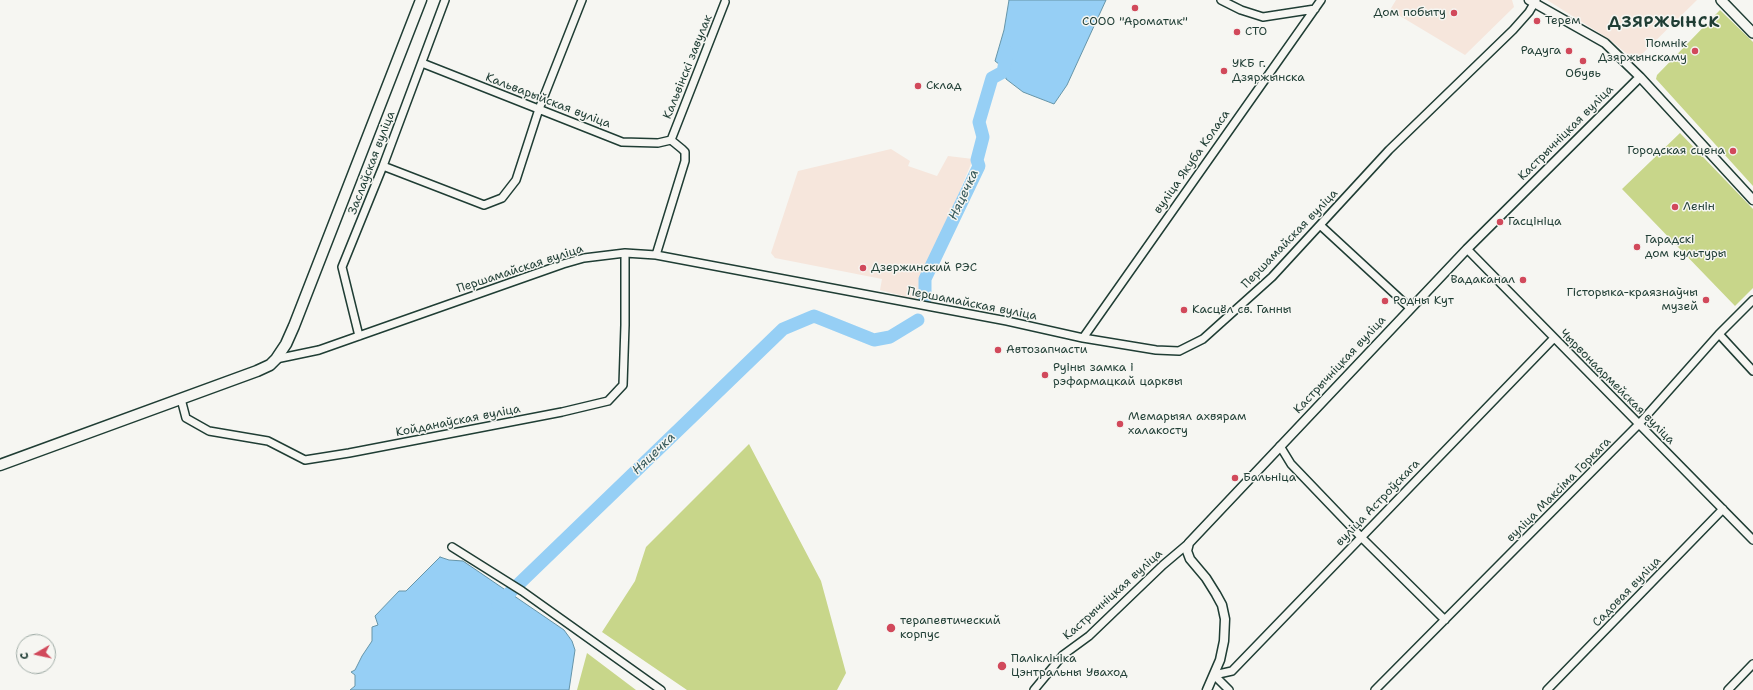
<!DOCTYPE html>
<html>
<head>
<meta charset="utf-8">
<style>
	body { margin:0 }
	#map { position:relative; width:1753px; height:690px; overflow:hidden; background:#f6f6f2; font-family:"Shantell Sans",sans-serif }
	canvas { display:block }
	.north { position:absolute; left:16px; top:634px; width:40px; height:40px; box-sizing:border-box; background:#f6f6f2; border:1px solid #a0aca6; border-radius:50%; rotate:261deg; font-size:11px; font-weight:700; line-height:16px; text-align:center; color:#1f3d34 }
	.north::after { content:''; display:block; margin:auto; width:14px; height:18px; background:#d1495b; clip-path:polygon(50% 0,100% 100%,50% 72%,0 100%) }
</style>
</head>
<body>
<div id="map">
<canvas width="1753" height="690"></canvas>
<div class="north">С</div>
</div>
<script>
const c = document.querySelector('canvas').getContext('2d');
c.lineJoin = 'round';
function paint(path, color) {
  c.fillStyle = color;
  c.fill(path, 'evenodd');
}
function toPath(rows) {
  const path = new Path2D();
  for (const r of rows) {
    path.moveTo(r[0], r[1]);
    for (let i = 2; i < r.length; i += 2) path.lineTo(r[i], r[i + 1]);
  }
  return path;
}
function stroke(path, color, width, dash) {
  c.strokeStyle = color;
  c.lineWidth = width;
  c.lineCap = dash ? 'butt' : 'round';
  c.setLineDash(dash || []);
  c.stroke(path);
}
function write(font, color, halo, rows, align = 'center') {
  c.font = font + ' "Shantell Sans",sans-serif';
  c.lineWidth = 3;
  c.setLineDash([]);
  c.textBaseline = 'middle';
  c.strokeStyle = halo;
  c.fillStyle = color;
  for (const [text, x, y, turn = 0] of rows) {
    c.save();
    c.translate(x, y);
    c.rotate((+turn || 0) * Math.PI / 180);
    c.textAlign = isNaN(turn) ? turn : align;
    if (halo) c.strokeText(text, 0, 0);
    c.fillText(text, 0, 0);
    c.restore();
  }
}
const built = toPath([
	[1396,0,1512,0,1514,7,1465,55,1390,10],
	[1547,0,1697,0,1638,58,1633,59,1609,39],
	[891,149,910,161,908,166,937,176,948,156,973,159,915,299,880,290,882,279,775,258,771,253,798,171]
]);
const green = toPath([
	[1720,10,1753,42,1753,186,1656,79,1657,75],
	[1680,133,1753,209,1753,288,1735,306,1622,189],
	[749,444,821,581,846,673,837,690,687,690,602,632,635,581,646,547],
	[587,653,636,690,577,690]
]);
const water = toPath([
	[1009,0,1106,0,1067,85,1054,104,1023,92,1006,79,1004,68,995,61,1004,30,1009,0],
	[440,557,449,560,463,561,564,630,572,641,575,650,569,690,350,690,355,686,355,675,351,672,355,670,362,656,372,641,372,627,378,625,375,616,399,591,406,591,440,557]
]);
const river = toPath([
	[925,299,925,279,979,166,977,160,983,137,979,122,992,78,1003,72,1007,52],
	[498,604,783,329,814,316,874,340,890,337,918,320]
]);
const minor = toPath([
	[1221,0,1241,10,1263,17,1315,9],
	[422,63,622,142,658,143,671,140],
	[671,140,725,2],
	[383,166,484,205,502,198,516,180,539,109,582,0],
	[1320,225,1410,308],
	[1467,249,1753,540],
	[656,255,685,161,685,152,682,149,671,140],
	[1719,334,1753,371],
	[359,336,342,267,383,166,445,0],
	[1083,338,1321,0],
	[276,359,319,350,563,264,584,258,625,253,656,255,1007,321,1083,338,1156,350,1179,351,1203,339,1272,277,1389,150,1513,30,1529,12,1536,0],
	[181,399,186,418,209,431,268,441,305,460,349,453,562,412,608,401,623,385,625,325,625,253],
	[1280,446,1291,464,1361,537,1445,620],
	[452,547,522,591,661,690],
	[1214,675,1232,671,1554,338],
	[1214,675,1229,690],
	[1034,690,1063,655,1089,636,1163,565,1189,543],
	[1375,690,1639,424,1719,334,1753,300],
	[1547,690,1723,509],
	[1728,690,1753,664]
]);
const tertiary = toPath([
	[1529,0,1605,43,1640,77,1753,200],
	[1207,690,1220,660,1224,641,1225,619,1222,605,1216,594,1206,578,1190,559,1187,551,1189,543,1467,249,1640,77]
]);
const secondary = toPath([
	[1721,0,1753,33]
]);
const primary = toPath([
	[0,465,257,371,270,365,276,359,286,344,294,326,421,0]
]);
const markers = [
	[1135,8,4,"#d1495b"],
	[1454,13,4,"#d1495b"],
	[1537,21,4,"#d1495b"],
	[1237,32,4,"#d1495b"],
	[1569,51,4,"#d1495b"],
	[1695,51,4,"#d1495b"],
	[1583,61,4,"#d1495b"],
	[1224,71,4,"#d1495b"],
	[918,86,4,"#d1495b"],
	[1733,151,4,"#d1495b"],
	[1675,207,4,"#d1495b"],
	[1500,222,4,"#d1495b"],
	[1637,247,4,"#d1495b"],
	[863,268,4,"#d1495b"],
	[1523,280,4,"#d1495b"],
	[1706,300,4,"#d1495b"],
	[1385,301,4,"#d1495b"],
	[1184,310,4,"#d1495b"],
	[998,350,4,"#d1495b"],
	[1045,375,4,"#d1495b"],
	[1120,424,4,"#d1495b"],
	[1235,478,4,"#d1495b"],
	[891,628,5,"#d1495b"],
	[1002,666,5,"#d1495b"]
];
const poiNames = [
	["Дом побыту",1446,13,"right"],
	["Терем",1545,21],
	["СООО \"Ароматик\"",1135,22,"center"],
	["СТО",1245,32],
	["Помнік",1687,44,"right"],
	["Дзяржынскаму",1687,58,"right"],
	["Радуга",1561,51,"right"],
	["УКБ г.",1232,64],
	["Дзяржынска",1232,78],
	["Обувь",1583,74,"center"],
	["Склад",926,86],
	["Городская сцена",1725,151,"right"],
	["Ленін",1683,207],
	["Гасцініца",1508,222],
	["Гарадскі",1645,240],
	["дом культуры",1645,254],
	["Дзержинский РЭС",871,268],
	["Вадаканал",1515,280,"right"],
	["Гісторыка-краязнаўчы",1698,293,"right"],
	["музей",1698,307,"right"],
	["Родны Кут",1393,301],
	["Касцёл св. Ганны",1192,310],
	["Автозапчасти",1006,350],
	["Руіны замка і",1053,368],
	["рэфармацкай царквы",1053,382],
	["Мемарыял ахвярам",1128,417],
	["халакосту",1128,431],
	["Бальніца",1243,478],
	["терапевтический",900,621],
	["корпус",900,635],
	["Паліклініка",1011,659],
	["Цэнтральны Уваход",1011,673]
];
const streetNames = [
	["Кальвінскі завулак",688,67,-68],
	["Кальварыйская вуліца",548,101,21],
	["Кастрычніцкая вуліца",1566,133,-45],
	["вуліца Якуба Коласа",1192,162,-55],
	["Заслаўская вуліца",372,163,-69],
	["Першамайская вуліца",1290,239,-46],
	["Першамайская вуліца",520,269,-18],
	["Першамайская вуліца",972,304,11],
	["Кастрычніцкая вуліца",1340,365,-47],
	["Чырвонаармейская вуліца",1617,387,45],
	["Койданаўская вуліца",458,421,-11],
	["вуліца Максіма Горкага",1559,490,-45],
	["вуліца Астроўскага",1378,503,-46],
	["Садовая вуліца",1627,592,-46],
	["Кастрычніцкая вуліца",1113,595,-42]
];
const waterNames = [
	["Няцечка",964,195,-65],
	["Няцечка",654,454,-44]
];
const districtNames = [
	["ДЗЯРЖЫНСК",1664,23]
];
paint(built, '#f6e6dc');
paint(green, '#c8d68a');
paint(water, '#96cff5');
stroke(water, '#6695a8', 1);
stroke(river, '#96cff5', 13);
stroke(minor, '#1f3d34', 10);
stroke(tertiary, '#1f3d34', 11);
stroke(secondary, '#1f3d34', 12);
stroke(primary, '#1f3d34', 13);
stroke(minor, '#f6f6f2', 7);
stroke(tertiary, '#f6f6f2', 8);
stroke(secondary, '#f6f6f2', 9);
stroke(primary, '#f6f6f2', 10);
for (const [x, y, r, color] of markers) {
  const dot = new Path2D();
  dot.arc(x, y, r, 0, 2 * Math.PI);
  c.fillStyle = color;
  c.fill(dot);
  stroke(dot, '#f6f6f2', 1.5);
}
write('12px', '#1f3d34', '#f6f6f2', poiNames, 'left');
write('12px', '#1f3d34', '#f6f6f2', streetNames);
write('italic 13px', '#375a5b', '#f6f6f2', waterNames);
c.letterSpacing = '1px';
write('bold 16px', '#1f3d34', '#f6f6f2', districtNames);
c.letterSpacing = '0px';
</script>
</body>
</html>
